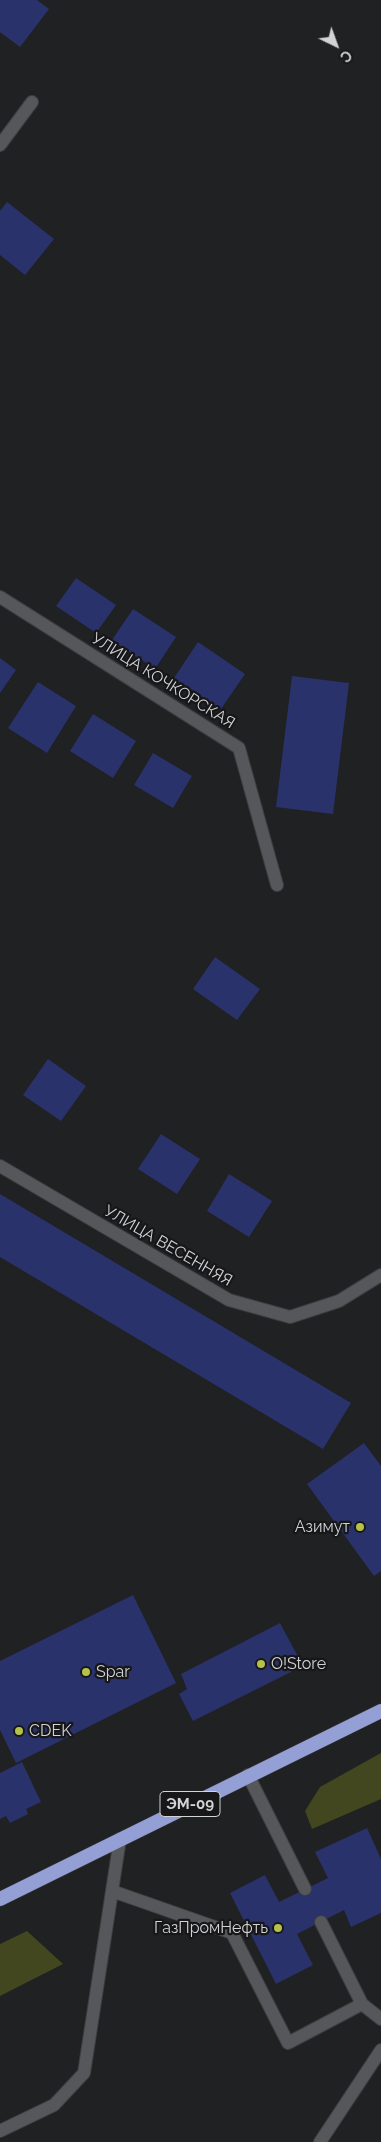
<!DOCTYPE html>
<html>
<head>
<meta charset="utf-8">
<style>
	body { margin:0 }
	#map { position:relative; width:381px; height:2142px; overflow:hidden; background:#202123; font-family:Raleway,sans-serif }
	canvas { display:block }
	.north { position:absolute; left:311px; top:20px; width:50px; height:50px; -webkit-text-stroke:4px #17171a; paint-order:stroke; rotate:138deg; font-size:14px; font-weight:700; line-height:20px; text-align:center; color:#d2d3d4 }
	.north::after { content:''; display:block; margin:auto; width:18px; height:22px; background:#d2d3d4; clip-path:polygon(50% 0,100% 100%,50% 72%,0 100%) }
</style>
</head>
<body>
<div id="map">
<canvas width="381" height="2142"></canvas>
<div class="north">С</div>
</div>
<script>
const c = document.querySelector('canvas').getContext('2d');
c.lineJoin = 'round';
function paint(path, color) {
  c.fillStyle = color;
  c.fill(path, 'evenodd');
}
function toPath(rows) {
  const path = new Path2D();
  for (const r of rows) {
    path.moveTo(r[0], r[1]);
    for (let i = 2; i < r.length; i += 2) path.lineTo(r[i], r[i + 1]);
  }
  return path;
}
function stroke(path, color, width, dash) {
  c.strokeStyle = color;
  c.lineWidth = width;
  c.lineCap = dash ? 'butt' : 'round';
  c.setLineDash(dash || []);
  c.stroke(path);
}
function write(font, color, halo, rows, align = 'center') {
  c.font = font + ' Raleway,sans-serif';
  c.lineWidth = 4.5;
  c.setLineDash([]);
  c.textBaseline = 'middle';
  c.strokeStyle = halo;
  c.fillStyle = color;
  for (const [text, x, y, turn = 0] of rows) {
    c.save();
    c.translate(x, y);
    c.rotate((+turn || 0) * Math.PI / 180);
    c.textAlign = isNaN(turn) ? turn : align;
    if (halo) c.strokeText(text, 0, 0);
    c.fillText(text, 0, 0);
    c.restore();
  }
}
const green = toPath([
	[381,1753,381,1799,312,1829,305,1811,320,1787],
	[27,1931,63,1964,0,1996,0,1944]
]);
const building = toPath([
	[0,0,37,0,49,9,20,47,0,32],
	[7,202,54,239,25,275,0,255,0,211],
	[76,578,116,605,96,633,56,606],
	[133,609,176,637,155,669,112,640],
	[198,642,245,674,221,709,174,678],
	[0,658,16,670,0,693],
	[292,676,349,683,333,814,276,807],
	[38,682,76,706,47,753,8,728],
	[93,714,136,741,113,778,70,751],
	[153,753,192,776,173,808,134,785],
	[215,957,260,989,237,1020,193,989],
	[48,1059,86,1086,61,1121,23,1095],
	[161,1134,200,1159,177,1194,138,1169],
	[229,1174,272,1201,249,1237,207,1211],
	[0,1194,351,1403,323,1449,0,1257],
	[364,1443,381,1466,381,1571,374,1576,307,1484],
	[133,1595,176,1683,16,1763,0,1730,0,1661],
	[280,1623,303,1666,193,1721,179,1694,187,1689,181,1674],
	[22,1762,41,1802,26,1809,28,1814,10,1823,6,1816,0,1819,0,1773],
	[367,1828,381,1859,381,1913,351,1927,344,1910,297,1934,313,1965,276,1984,230,1893,265,1875,279,1902,328,1878,315,1852]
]);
const service = toPath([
	[248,1775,305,1889],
	[112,1891,232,1933,288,2043,362,2004],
	[321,1922,362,2004,381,2019],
	[0,2131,54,2105,84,2073,120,1839]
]);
const minor = toPath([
	[0,145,32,102],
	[0,597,239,748,277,885],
	[0,1166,229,1300,290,1317,339,1301,381,1275],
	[320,2142,381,2050]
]);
const trunk = toPath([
	[0,1899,381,1711]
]);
const markers = [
	[360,1527,5,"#b4c24a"],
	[261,1664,5,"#b4c24a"],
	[86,1672,5,"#b4c24a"],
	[19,1731,5,"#b4c24a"],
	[278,1928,5,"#b4c24a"]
];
const shields = [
	[190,1804,60]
];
const shieldNames = [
	["ЭМ-09",190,1804]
];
const streetNames = [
	["УЛИЦА КОЧКОРСКАЯ",163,681,32],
	["УЛИЦА ВЕСЕННЯЯ",168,1246,30]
];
const poiNames = [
	["Азимут",350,1527,"right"],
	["O!Store",271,1664],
	["Spar",96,1672],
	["CDEK",29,1731],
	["ГазПромНефть",268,1928,"right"]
];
paint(green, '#42471f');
paint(building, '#2a326b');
stroke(service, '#3e3e40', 14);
stroke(minor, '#3e3e40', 14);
stroke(trunk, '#3e3e40', 15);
stroke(service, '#56575a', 12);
stroke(minor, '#56575a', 12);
stroke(trunk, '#94a0d5', 14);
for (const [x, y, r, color] of markers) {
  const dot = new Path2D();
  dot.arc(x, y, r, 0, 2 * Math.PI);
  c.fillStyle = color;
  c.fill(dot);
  stroke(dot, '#17171a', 2);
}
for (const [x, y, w] of shields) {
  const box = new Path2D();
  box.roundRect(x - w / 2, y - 12.5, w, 25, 4);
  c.fillStyle = '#17171a';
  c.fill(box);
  stroke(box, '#d2d3d4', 1);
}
write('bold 15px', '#d2d3d4', null, shieldNames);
write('16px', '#d2d3d4', '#17171a', streetNames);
write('16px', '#d2d3d4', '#17171a', poiNames, 'left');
</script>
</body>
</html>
